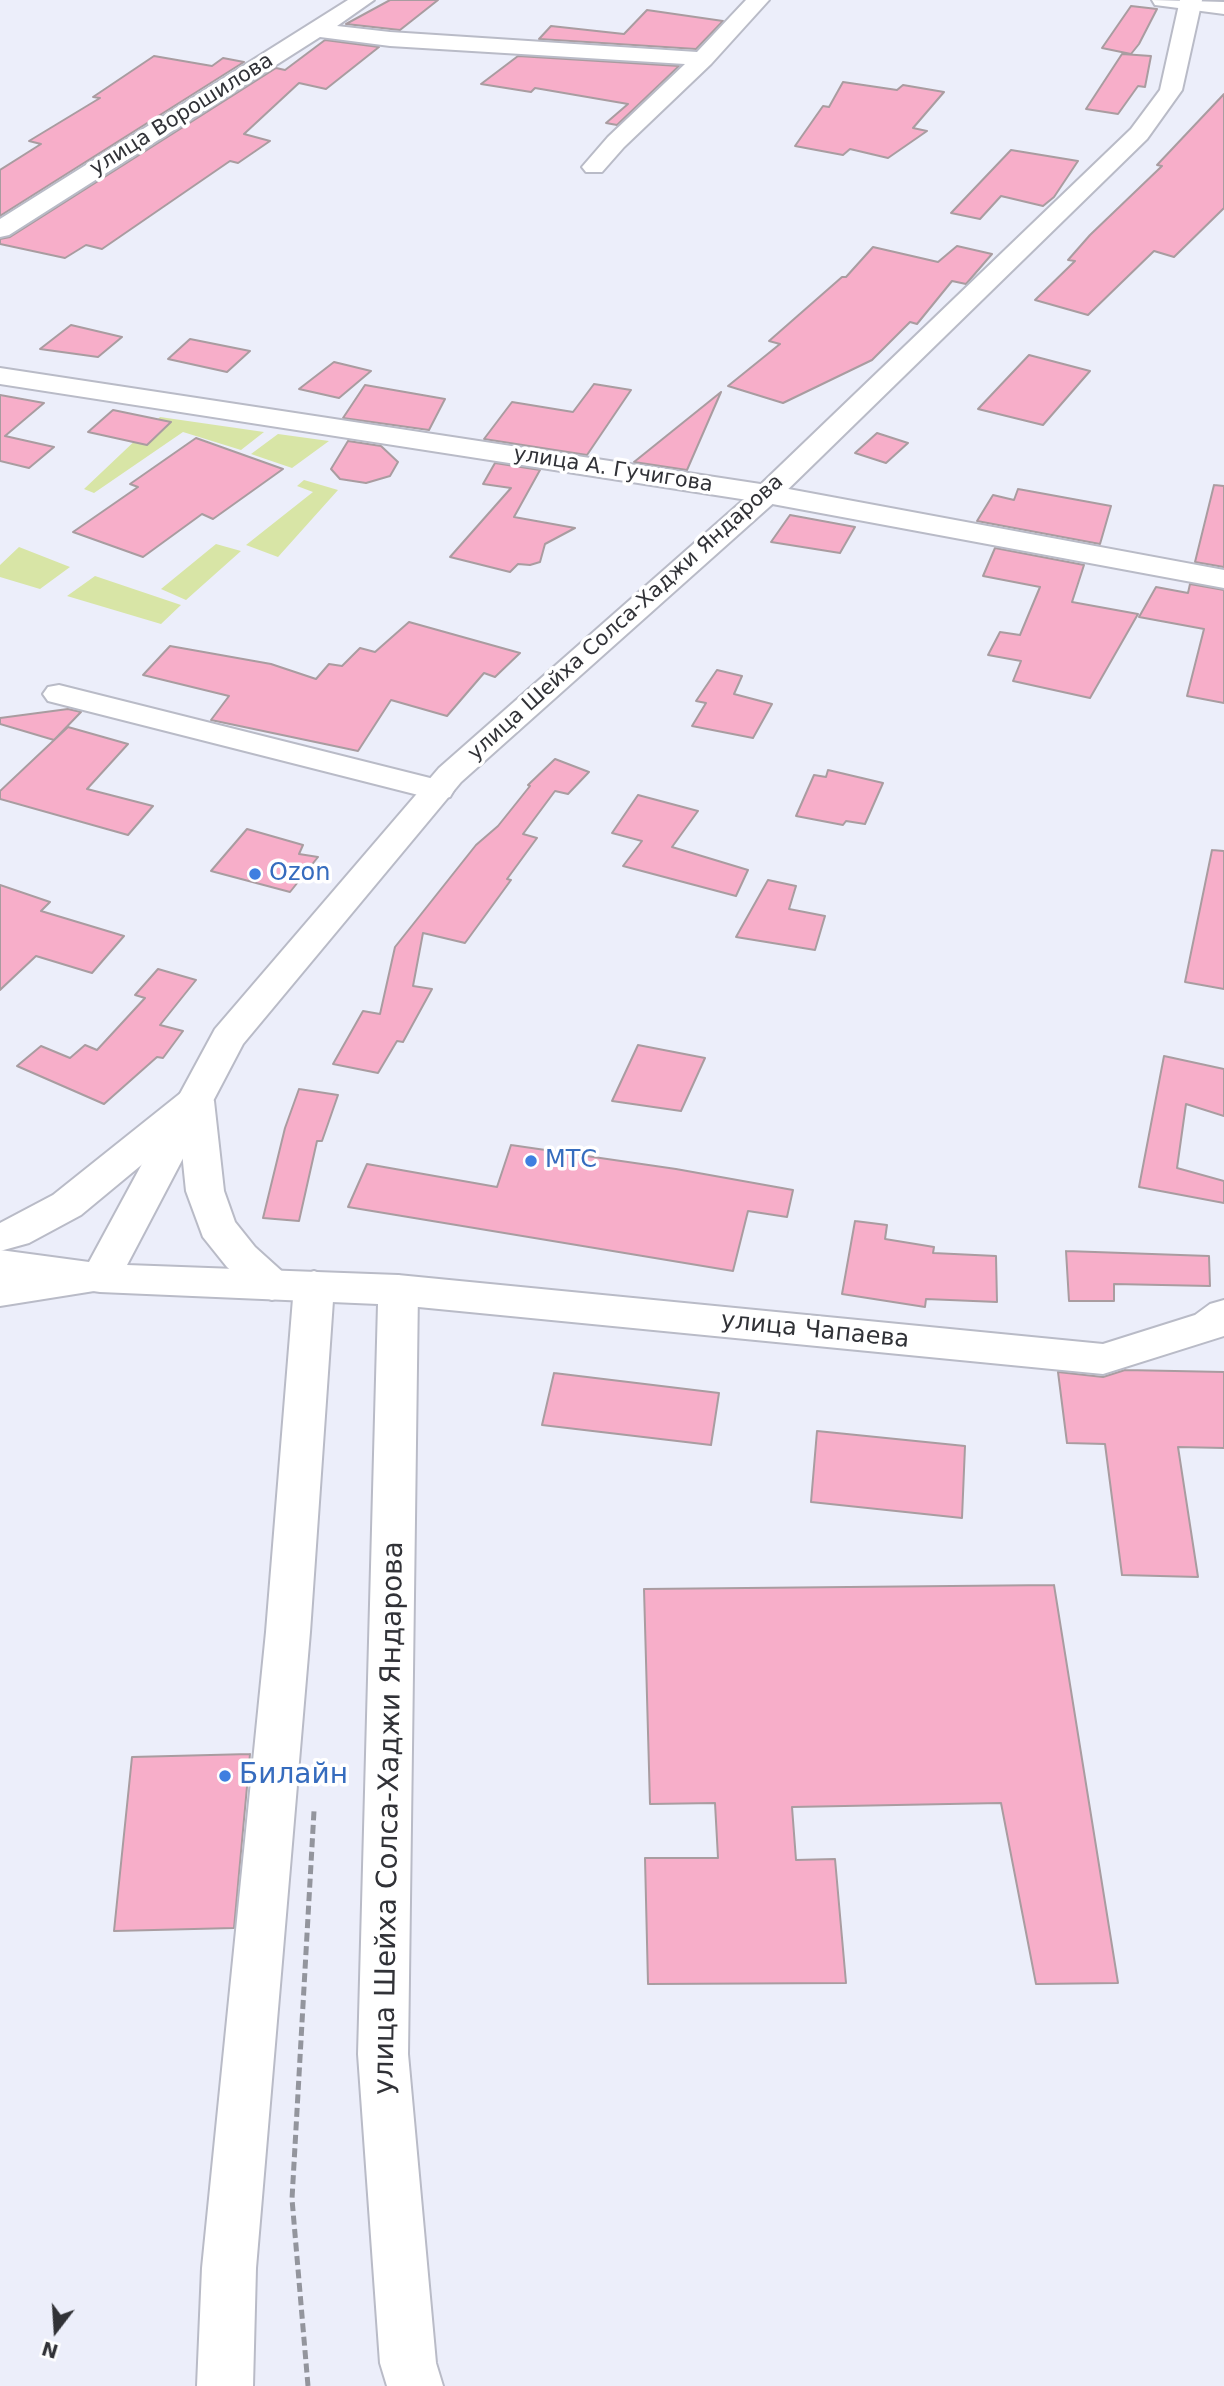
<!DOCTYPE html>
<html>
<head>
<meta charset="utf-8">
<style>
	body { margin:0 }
	#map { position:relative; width:1224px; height:2386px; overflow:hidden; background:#eceefa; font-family:"DejaVu Sans",sans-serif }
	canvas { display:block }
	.north { position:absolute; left:21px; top:2295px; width:70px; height:70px; -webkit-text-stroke:5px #fff; paint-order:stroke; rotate:197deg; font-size:19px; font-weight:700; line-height:28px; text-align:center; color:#313237 }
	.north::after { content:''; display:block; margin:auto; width:24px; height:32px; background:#313237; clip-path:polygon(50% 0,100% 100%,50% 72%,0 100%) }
</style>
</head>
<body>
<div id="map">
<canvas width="1224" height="2386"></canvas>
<div class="north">N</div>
</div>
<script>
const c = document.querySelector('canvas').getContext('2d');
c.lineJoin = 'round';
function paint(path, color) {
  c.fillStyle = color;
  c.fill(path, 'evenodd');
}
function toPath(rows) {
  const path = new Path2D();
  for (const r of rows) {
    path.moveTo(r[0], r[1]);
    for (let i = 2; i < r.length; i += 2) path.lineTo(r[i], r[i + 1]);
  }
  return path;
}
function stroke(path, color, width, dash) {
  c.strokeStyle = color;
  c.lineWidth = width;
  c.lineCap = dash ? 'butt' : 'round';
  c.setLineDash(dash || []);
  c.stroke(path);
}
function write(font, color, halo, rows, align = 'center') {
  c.font = font + ' "DejaVu Sans",sans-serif';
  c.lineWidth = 7;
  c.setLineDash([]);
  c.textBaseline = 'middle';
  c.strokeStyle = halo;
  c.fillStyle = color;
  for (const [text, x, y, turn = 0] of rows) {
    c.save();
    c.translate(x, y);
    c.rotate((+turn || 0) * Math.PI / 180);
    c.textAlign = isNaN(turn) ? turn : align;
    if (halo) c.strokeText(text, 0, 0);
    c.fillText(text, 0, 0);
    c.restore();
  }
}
const green = toPath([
	[160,417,264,432,241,450,183,432,94,493,84,489],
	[278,434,329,441,292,468,251,454],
	[304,480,338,490,278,557,246,545,313,492,297,486],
	[216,544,241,551,186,600,161,589],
	[19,547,70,567,40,589,0,577,0,565],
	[95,576,181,605,161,624,67,596]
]);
const building = toPath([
	[390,0,438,0,400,30,346,24,390,0],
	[1131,6,1157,9,1139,44,1131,54,1102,48,1131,6],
	[647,10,723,21,696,49,539,39,551,26,624,34,647,10],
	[325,40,379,47,326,89,299,83,244,134,270,141,238,163,230,161,102,249,86,245,65,258,0,244,0,239,10,237,276,68,285,70,325,40],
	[1122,54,1151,56,1145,87,1138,86,1118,114,1086,109,1122,54],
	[154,56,212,66,223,58,244,62,0,216,0,170,41,144,29,141,100,98,93,97,154,56],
	[518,56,679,66,617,125,606,123,628,104,535,88,531,92,481,84,518,56],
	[843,82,897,90,903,85,944,92,913,128,927,131,888,158,850,149,843,155,795,146,823,106,829,107,843,82],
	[1224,94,1224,208,1174,257,1154,251,1088,315,1035,300,1075,261,1068,260,1090,235,1162,166,1157,165,1224,94],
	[1011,150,1078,161,1054,197,1043,206,1001,196,980,219,951,213,1011,150],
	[957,246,992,254,966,284,952,281,917,324,910,322,872,360,783,403,728,386,780,344,769,341,842,277,846,277,873,247,938,262,957,246],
	[71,325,122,337,98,357,40,349,71,325],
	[190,339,250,351,227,372,168,359,190,339],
	[1029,355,1090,371,1043,425,978,409,1029,355],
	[334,362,371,371,339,398,299,389,334,362],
	[594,384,631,390,587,455,484,439,512,402,573,412,594,384],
	[365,385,445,399,429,430,343,418,365,385],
	[721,392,687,470,634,462,721,392],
	[0,395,44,403,5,436,54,447,29,468,0,461,0,395],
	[113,410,171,422,147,445,88,432,113,410],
	[877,433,908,443,886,463,855,453,877,433],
	[196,438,283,469,213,519,202,514,143,557,73,532,138,487,130,484,196,438],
	[348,441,381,446,398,462,390,476,366,483,340,479,331,469,348,441],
	[495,463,540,470,514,517,575,528,545,544,540,562,530,565,518,564,510,572,450,557,511,488,483,484,495,463],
	[1214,485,1224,486,1224,567,1195,562,1214,485],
	[1018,489,1111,506,1100,544,977,521,993,495,1014,500,1018,489],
	[790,515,855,527,840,553,771,542,790,515],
	[995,548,1084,565,1072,602,1138,614,1090,698,1013,681,1021,661,988,655,1000,632,1020,635,1040,587,983,576,995,548],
	[1190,584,1224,590,1224,703,1187,696,1204,629,1139,617,1156,587,1188,593,1190,584],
	[409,622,520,653,495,677,484,673,447,716,391,700,358,751,211,720,229,696,143,675,170,646,271,664,316,679,329,664,342,666,360,648,375,652,409,622],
	[717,670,742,676,734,694,772,704,753,738,692,726,706,703,696,701,717,670],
	[68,709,81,712,54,740,0,724,0,718,68,709],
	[68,727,128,744,87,789,153,806,128,835,0,799,0,791,68,727],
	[555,759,589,772,568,794,555,791,523,834,537,838,507,879,511,880,465,943,423,933,413,986,432,989,403,1042,397,1041,378,1073,333,1064,363,1011,380,1014,395,947,476,845,498,826,530,786,528,785,555,759],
	[828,770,883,783,865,824,846,821,843,825,796,816,814,775,826,777,828,770],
	[638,795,698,811,672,847,748,870,736,896,623,866,642,841,612,833,638,795],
	[247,829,303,845,299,854,318,857,290,892,211,871,247,829],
	[1212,850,1224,851,1224,989,1185,982,1212,850],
	[768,880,796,886,789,909,825,916,815,950,736,937,768,880],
	[0,885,50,902,41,911,124,936,92,973,36,956,0,990,0,885],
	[158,969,196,980,160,1025,183,1031,163,1058,157,1057,104,1104,17,1066,41,1046,70,1058,85,1045,97,1050,145,998,135,995,158,969],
	[638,1045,705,1058,681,1111,612,1101,638,1045],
	[1164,1056,1224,1069,1224,1116,1186,1104,1177,1168,1224,1181,1224,1203,1139,1187,1164,1056],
	[299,1089,338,1095,322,1141,317,1141,299,1221,263,1218,285,1128,299,1089],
	[511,1145,676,1169,793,1190,787,1217,748,1211,733,1271,348,1207,367,1164,497,1187,511,1145],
	[855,1221,887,1225,885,1239,934,1247,933,1253,996,1256,997,1302,926,1299,925,1307,842,1294,855,1221],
	[1066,1251,1209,1256,1210,1286,1114,1284,1114,1301,1069,1301,1066,1251],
	[1125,1370,1224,1372,1224,1448,1178,1447,1198,1577,1122,1575,1105,1444,1067,1443,1058,1372,1103,1377,1125,1370],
	[554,1373,719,1393,711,1445,542,1425,554,1373],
	[817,1431,965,1446,962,1518,811,1502,817,1431],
	[1054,1585,1118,1983,1036,1984,1001,1803,792,1807,796,1860,835,1859,846,1983,648,1984,645,1858,718,1858,715,1803,650,1804,644,1589,1054,1585],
	[250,1754,234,1928,114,1931,132,1757,250,1754]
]);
const path = toPath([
	[308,2386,292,2199,314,1811]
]);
const minor = toPath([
	[348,0,374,0,337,26,390,32,697,52,746,0,769,0,711,64,624,147,602,172,586,172,582,167,608,137,685,64,390,46,320,37,9,235,0,237,0,219,348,0],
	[1152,0,1224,2,1224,14,1163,6,1155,5,1152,0],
	[0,368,767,485,1224,570,1224,588,767,503,0,384,0,368],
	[59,685,450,783,454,790,450,797,438,800,48,701,43,694,48,687,59,685],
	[195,1088,208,1092,214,1101,224,1191,235,1222,255,1247,286,1275,292,1285,286,1295,272,1300,258,1295,227,1267,203,1237,186,1191,180,1133,81,1215,29,1243,0,1251,0,1223,53,1195,182,1092,195,1088],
	[99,1264,113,1268,119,1278,113,1288,0,1306,0,1276,99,1264],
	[314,1271,328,1276,334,1286,310,1632,256,2268,253,2386,197,2386,202,2268,266,1632,294,1286,300,1276,314,1271],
	[398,1275,1103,1344,1195,1315,1210,1304,1224,1300,1224,1336,1103,1374,398,1305,384,1300,378,1290,384,1280,398,1275]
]);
const major = toPath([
	[1180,0,1202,0,1182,90,1147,139,777,500,461,782,243,1044,127,1265,398,1275,412,1280,418,1290,408,2054,436,2363,443,2386,387,2386,380,2363,358,2054,378,1304,100,1292,0,1278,0,1250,89,1262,215,1029,439,768,757,488,1131,129,1160,90,1180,0]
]);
const markers = [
	[255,874,7,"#3f7fe0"],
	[531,1161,7,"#3f7fe0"],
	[225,1776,7,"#3f7fe0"]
];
const farStreetnames = [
	["улица Ворошилова",182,115,-32],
	["улица А. Гучигова",613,470,9],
	["улица Шейха Солса-Хаджи Яндарова",626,618,-42]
];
const shopNames = [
	["Ozon",269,874],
	["МТС",545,1161]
];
const streetNames = [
	["улица Чапаева",815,1331,6]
];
const nearShopnames = [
	["Билайн",239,1776]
];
const nearStreetnames = [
	["улица Шейха Солса-Хаджи Яндарова",390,1818,-89]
];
paint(green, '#d8e5a6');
paint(building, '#f7aec9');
stroke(building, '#a99ca0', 2);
stroke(minor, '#b9bbc7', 4);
stroke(major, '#b9bbc7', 4);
stroke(path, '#93959d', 5, [9, 4.5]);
paint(minor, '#fff');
paint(major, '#fff');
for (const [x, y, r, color] of markers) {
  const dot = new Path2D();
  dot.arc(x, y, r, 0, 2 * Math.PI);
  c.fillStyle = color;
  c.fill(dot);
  stroke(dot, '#fff', 2.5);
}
write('21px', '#313237', '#fff', farStreetnames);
write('24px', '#366cbe', '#fff', shopNames, 'left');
write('24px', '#313237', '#fff', streetNames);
write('28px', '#366cbe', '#fff', nearShopnames, 'left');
write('28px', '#313237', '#fff', nearStreetnames);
</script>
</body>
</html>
